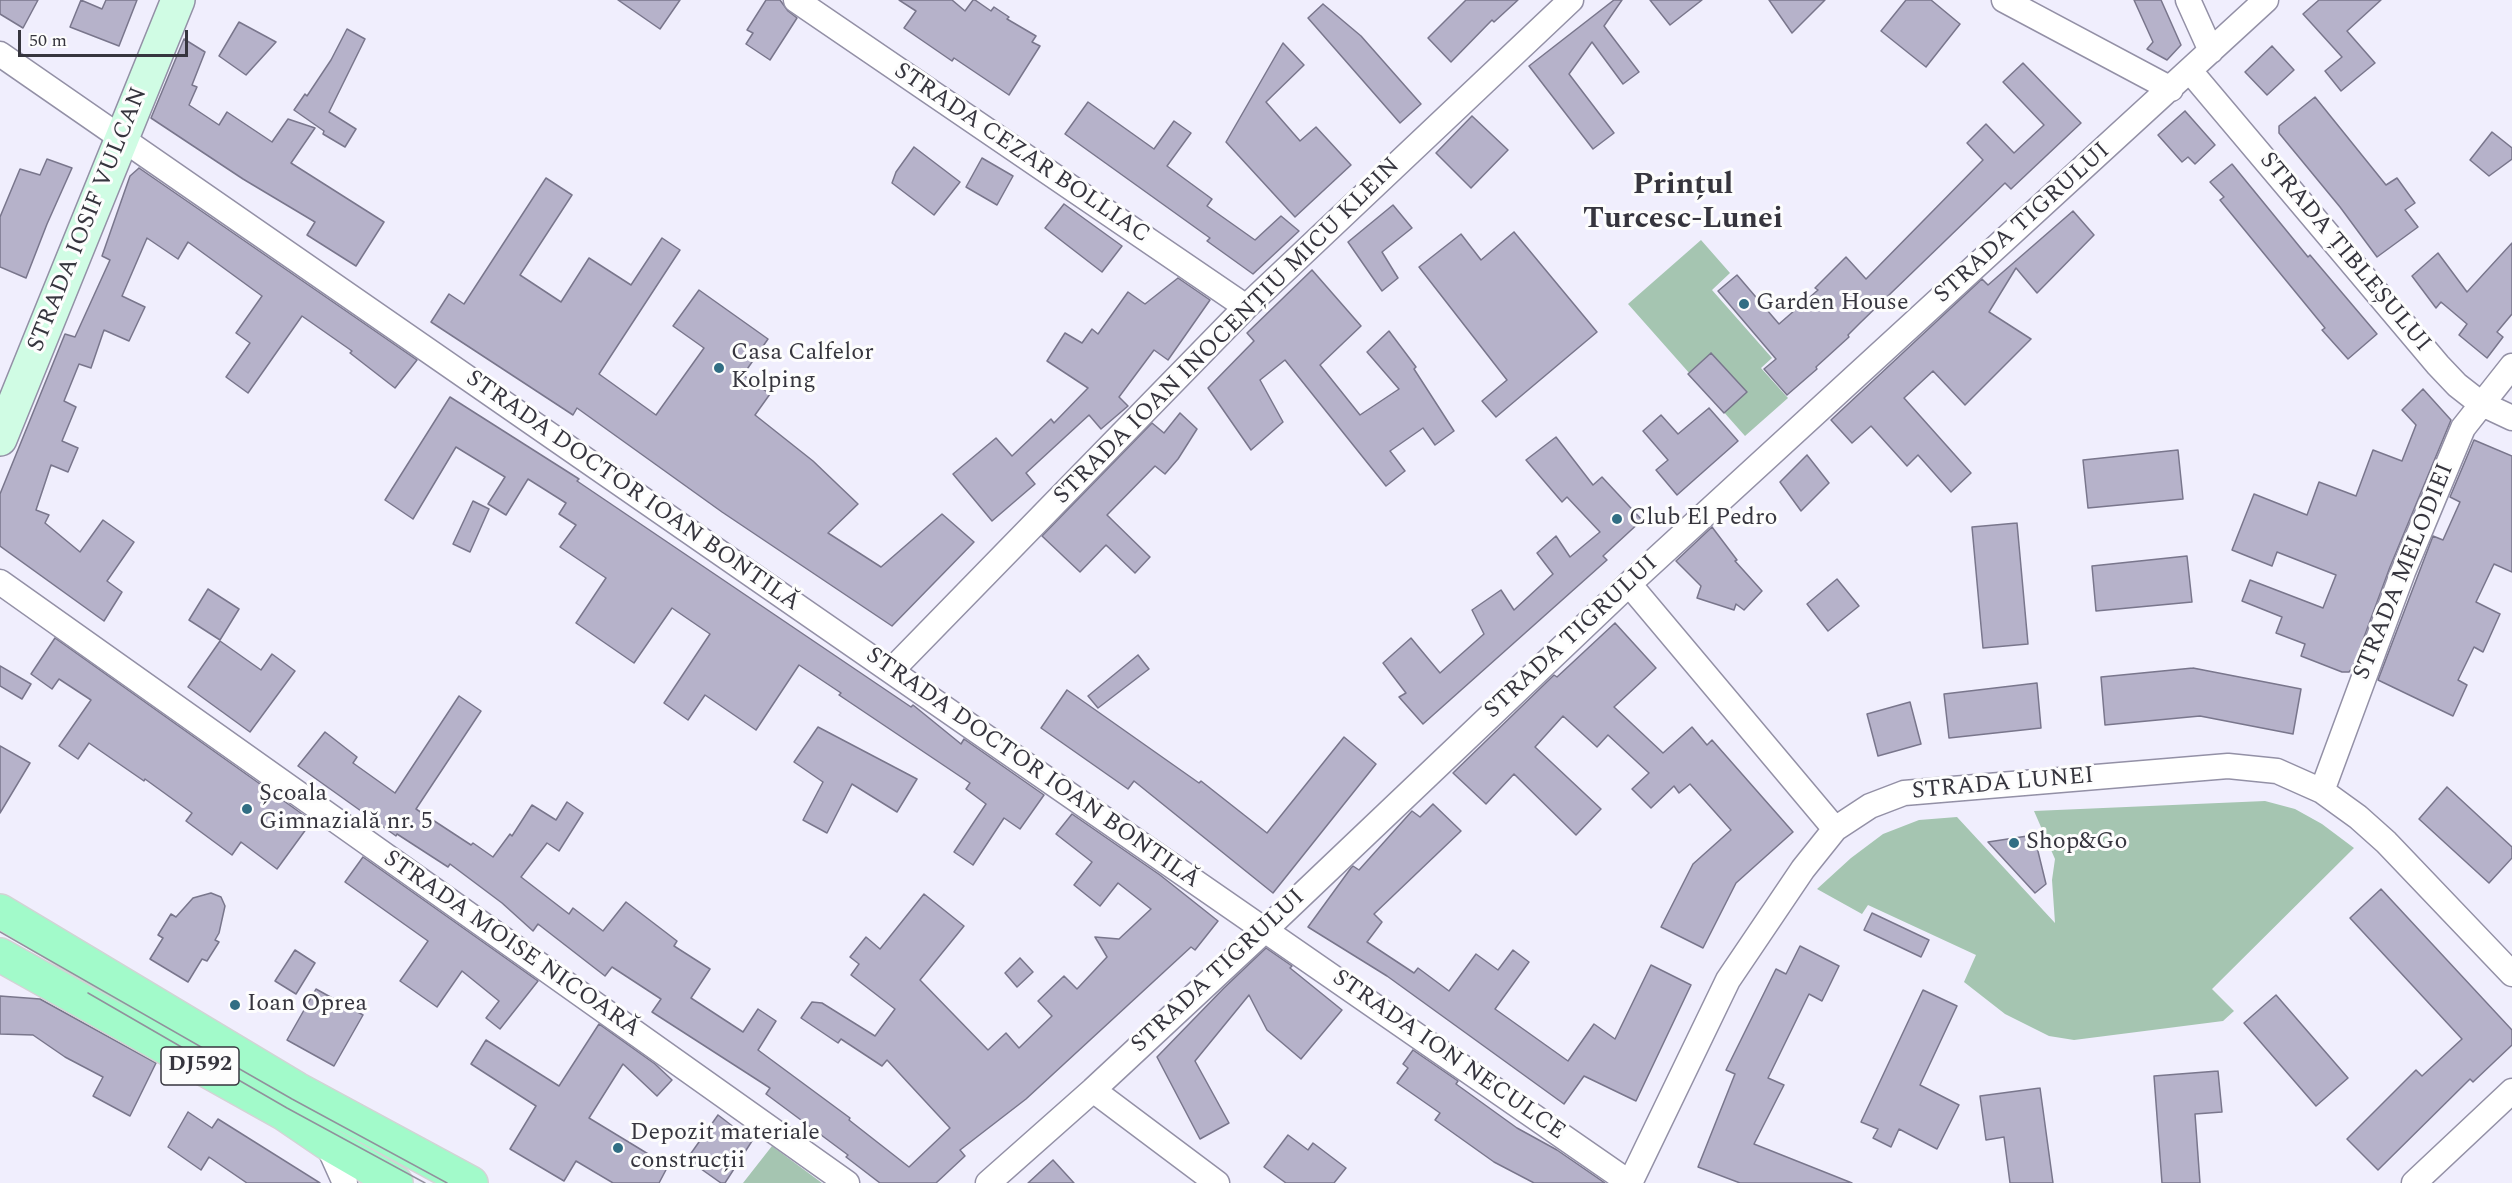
<!DOCTYPE html>
<html>
<head>
<meta charset="utf-8">
<style>
	body { margin:0 }
	#map { position:relative; width:2512px; height:1183px; overflow:hidden; background:#f0eefd; font-family:Spectral,serif }
	canvas { display:block }
	.scale { position:absolute; left:18px; top:30px; width:170px; height:27px; box-sizing:border-box; border:3px solid #36353e; border-top:0; padding-left:8px; font-size:18px; line-height:21px; white-space:nowrap; color:#36353e; -webkit-text-stroke:4px #fdfdfd; paint-order:stroke }
</style>
</head>
<body>
<div id="map">
<canvas width="2512" height="1183"></canvas>
<div class="scale">50 m</div>
</div>
<script>
const c = document.querySelector('canvas').getContext('2d');
c.lineJoin = 'round';
function paint(path, color) {
  c.fillStyle = color;
  c.fill(path, 'evenodd');
}
function toPath(rows) {
  const path = new Path2D();
  for (const r of rows) {
    path.moveTo(r[0], r[1]);
    for (let i = 2; i < r.length; i += 2) path.lineTo(r[i], r[i + 1]);
  }
  return path;
}
function stroke(path, color, width, dash) {
  c.strokeStyle = color;
  c.lineWidth = width;
  c.lineCap = dash ? 'butt' : 'round';
  c.setLineDash(dash || []);
  c.stroke(path);
}
function write(font, color, halo, rows, align = 'center') {
  c.font = font + ' Spectral,serif';
  c.lineWidth = 6;
  c.setLineDash([]);
  c.textBaseline = 'middle';
  c.strokeStyle = halo;
  c.fillStyle = color;
  for (const [text, x, y, turn = 0] of rows) {
    c.save();
    c.translate(x, y);
    c.rotate((+turn || 0) * Math.PI / 180);
    c.textAlign = isNaN(turn) ? turn : align;
    if (halo) c.strokeText(text, 0, 0);
    c.fillText(text, 0, 0);
    c.restore();
  }
}
const green = toPath([
	[1701,240,1730,273,1712,290,1772,358,1761,368,1788,398,1745,436,1628,304],
	[2265,801,2295,809,2322,824,2354,848,2212,989,2234,1011,2223,1021,2074,1040,2049,1036,2005,1014,1964,982,1976,955,1868,905,1862,914,1817,889,1851,858,1883,834,1919,820,1957,817,2055,923,2052,880,2055,859,2034,811],
	[772,1146,822,1183,743,1183]
]);
const building = toPath([
	[0,0,38,0,23,28,0,14,0,0],
	[81,0,102,9,106,0,137,0,119,46,70,27,81,0],
	[618,0,680,0,660,29,618,0],
	[766,0,780,0,788,11,797,18,770,60,746,44,753,33,747,30,766,0],
	[899,0,952,0,965,11,973,0,975,0,991,11,994,7,1009,17,1007,19,1036,36,1032,42,1040,46,1009,95,954,58,952,61,904,28,916,11,899,0],
	[1466,0,1518,0,1494,22,1492,20,1451,62,1428,38,1466,0],
	[1614,0,1622,0,1604,26,1639,72,1623,84,1592,42,1569,74,1614,133,1593,149,1529,66,1614,0],
	[1650,0,1702,0,1670,25,1650,0],
	[1769,0,1825,0,1792,33,1769,0],
	[1906,0,1931,0,1960,24,1926,67,1881,31,1906,0],
	[2134,0,2161,0,2181,45,2167,60,2147,49,2153,42,2134,0],
	[2319,0,2381,0,2347,31,2375,63,2341,91,2325,71,2342,57,2303,14,2319,0],
	[1323,4,1361,36,1421,104,1400,123,1308,18,1323,4],
	[239,22,276,42,246,75,219,56,239,22],
	[347,29,365,39,329,112,356,129,345,147,323,134,324,131,294,110,305,94,307,96,331,60,347,29],
	[184,39,205,52,192,85,197,87,189,105,219,125,227,112,272,142,288,119,315,128,291,163,384,222,356,266,307,235,315,222,243,179,151,118,184,39],
	[1283,43,1304,65,1266,102,1300,141,1316,127,1351,165,1295,217,1226,142,1283,43],
	[2272,46,2294,70,2267,95,2245,72,2272,46],
	[2023,63,2081,123,2011,189,2005,183,1860,323,1848,335,1849,337,1816,367,1817,369,1787,395,1764,369,1776,359,1718,291,1737,275,1779,324,1818,290,1815,288,1846,257,1866,279,1983,160,1967,143,1986,124,2014,153,2044,125,2003,82,2023,63],
	[2315,97,2386,185,2397,178,2415,203,2405,210,2418,227,2377,257,2340,207,2279,133,2279,126,2315,97],
	[1088,102,1154,149,1174,121,1191,133,1167,166,1212,199,1207,206,1255,240,1281,216,1299,231,1253,274,1207,241,1210,238,1065,134,1088,102],
	[2185,111,2215,145,2195,164,2188,157,2182,162,2158,135,2185,111],
	[1472,116,1508,150,1471,188,1436,153,1472,116],
	[2492,132,2512,148,2512,159,2489,176,2470,160,2492,132],
	[914,147,960,182,934,215,892,183,896,172,914,147],
	[982,158,1013,176,997,205,966,187,982,158],
	[47,159,72,168,47,224,26,278,0,267,0,217,20,169,40,175,47,159],
	[2232,164,2308,257,2310,255,2377,334,2348,359,2322,330,2325,328,2220,200,2224,197,2210,182,2232,164],
	[139,168,417,360,395,388,350,353,352,351,302,316,248,393,226,377,250,343,236,333,262,296,188,242,178,259,147,238,122,296,145,307,129,341,104,330,91,368,79,364,64,401,76,407,62,441,78,448,68,472,51,465,36,510,49,515,45,523,80,552,103,520,134,542,107,581,122,592,104,621,0,546,0,494,65,334,75,337,110,260,102,256,130,176,139,168],
	[546,178,572,195,520,275,561,302,589,258,631,285,662,238,680,250,599,374,656,415,704,348,673,326,699,290,768,339,743,375,770,394,755,415,813,461,858,504,828,533,881,567,942,514,974,542,892,626,722,512,577,408,573,415,431,322,449,294,464,304,546,178],
	[1064,204,1122,246,1102,272,1045,228,1064,204],
	[1393,205,1412,228,1382,252,1398,278,1382,291,1348,242,1393,205],
	[2073,211,2094,235,2037,293,2016,268,1989,312,2031,339,1965,405,1933,371,1904,398,1971,473,1951,492,1918,455,1907,466,1871,426,1852,443,1831,420,1982,279,1988,285,2073,211],
	[1514,232,1597,332,1496,417,1482,401,1507,380,1419,267,1461,234,1481,260,1514,232],
	[2512,243,2512,314,2497,332,2503,337,2487,358,2459,335,2467,324,2441,302,2436,308,2412,276,2438,253,2467,292,2512,243],
	[1312,270,1361,326,1320,365,1360,415,1399,389,1367,352,1389,331,1416,367,1414,369,1454,431,1435,445,1423,428,1390,451,1405,471,1386,486,1285,360,1260,380,1283,422,1251,450,1208,388,1254,341,1247,333,1312,270],
	[1178,278,1210,300,1168,360,1154,350,1119,397,1128,406,1101,429,1089,415,1026,473,1035,484,992,521,953,474,996,438,1012,456,1051,419,1054,423,1088,388,1047,361,1065,333,1082,343,1092,329,1098,334,1128,292,1145,304,1178,278],
	[1711,353,1747,392,1724,413,1688,374,1711,353],
	[2423,389,2451,420,2390,567,2353,667,2349,672,2342,672,2301,656,2305,644,2276,633,2282,617,2242,601,2250,580,2323,608,2336,575,2277,552,2272,566,2232,550,2254,494,2307,515,2319,482,2356,496,2373,450,2402,461,2416,425,2402,410,2423,389],
	[450,397,579,479,577,481,911,707,913,705,961,744,964,739,1044,795,1020,829,1004,818,973,865,954,852,986,804,966,789,970,783,839,695,841,693,799,665,756,730,705,695,688,720,664,703,710,634,672,608,634,663,576,623,606,578,560,547,576,525,559,514,566,503,528,479,506,515,488,504,505,477,456,447,413,519,385,500,450,397],
	[1709,408,1738,441,1677,495,1656,470,1668,460,1643,431,1661,415,1678,434,1709,408],
	[1180,413,1197,429,1178,459,1165,474,1155,466,1107,515,1150,557,1135,573,1106,545,1080,572,1042,536,1152,423,1164,433,1180,413],
	[1556,437,1593,485,1602,477,1642,520,1603,556,1607,560,1423,724,1399,697,1406,693,1383,663,1411,638,1440,673,1484,634,1472,610,1501,590,1514,610,1553,574,1537,553,1556,536,1570,557,1600,532,1567,497,1562,502,1526,460,1556,437],
	[2474,440,2512,456,2512,572,2494,564,2476,602,2500,614,2483,652,2474,647,2458,680,2467,685,2453,716,2378,680,2433,536,2443,540,2460,502,2450,497,2474,440],
	[2178,450,2183,499,2088,508,2083,460,2178,450],
	[1807,455,1829,483,1801,511,1780,482,1807,455],
	[473,501,489,509,470,552,453,544,473,501],
	[2017,523,2028,644,1983,648,1972,527,2017,523],
	[1712,527,1737,560,1735,561,1762,591,1744,610,1736,604,1734,610,1697,598,1701,586,1676,561,1712,527],
	[2187,556,2192,602,2096,611,2092,566,2187,556],
	[1837,579,1859,606,1828,631,1807,604,1837,579],
	[208,589,239,609,220,640,189,620,208,589],
	[1615,623,1656,668,1614,707,1663,753,1692,727,1707,745,1712,740,1793,832,1736,883,1703,948,1661,927,1693,864,1731,830,1690,784,1679,793,1674,786,1651,808,1632,789,1649,773,1608,735,1597,747,1563,716,1535,747,1601,809,1576,835,1514,774,1486,804,1453,773,1554,675,1557,677,1615,623],
	[55,638,312,821,277,869,241,842,232,855,186,821,192,813,145,779,144,781,89,743,78,759,59,746,91,700,59,679,52,689,31,674,55,638],
	[220,641,261,670,272,654,295,671,250,732,188,687,220,641],
	[1138,655,1149,669,1098,708,1088,696,1138,655],
	[0,666,31,684,22,699,0,686,0,666],
	[2193,668,2301,689,2293,734,2200,716,2105,725,2101,677,2193,668],
	[2037,683,2041,728,1949,738,1944,694,2037,683],
	[1067,690,1199,783,1201,781,1267,833,1344,737,1376,764,1273,893,1134,781,1128,789,1041,728,1067,690],
	[459,696,481,711,416,809,471,845,473,843,493,857,510,834,512,836,532,805,556,820,567,802,583,813,559,851,547,843,521,877,569,914,573,908,603,931,626,902,677,941,674,946,710,969,691,998,743,1032,758,1009,776,1021,758,1050,850,1118,849,1120,909,1167,950,1128,887,1060,882,1066,841,1039,838,1043,801,1018,812,1002,822,1003,875,1036,895,1009,851,975,859,964,850,957,866,937,880,949,924,894,964,926,920,980,988,1050,1006,1033,1019,1048,1052,1016,1038,1001,1064,976,1077,989,1107,957,1095,937,1119,939,1151,909,1118,883,1100,906,1074,885,1092,862,1056,834,1072,814,1160,875,1218,921,1195,950,1191,947,1026,1099,960,1150,965,1156,936,1183,880,1183,846,1157,848,1155,766,1094,770,1088,652,1012,661,999,612,967,605,976,538,924,533,931,502,903,450,864,448,867,397,834,396,836,298,766,325,732,357,757,353,763,395,793,459,696],
	[1910,702,1921,744,1878,756,1867,714,1910,702],
	[818,727,917,779,897,812,852,784,827,833,803,820,823,782,794,762,818,727],
	[0,746,30,763,0,813,0,746],
	[2447,787,2512,847,2512,858,2489,883,2419,819,2447,787],
	[1433,804,1461,831,1374,914,1382,922,1367,942,1414,973,1418,968,1449,991,1476,954,1498,970,1513,950,1529,962,1495,1009,1568,1061,1594,1024,1615,1039,1651,965,1691,985,1636,1101,1584,1076,1564,1104,1387,976,1308,927,1351,868,1353,866,1359,870,1412,811,1420,817,1433,804],
	[2034,835,2046,884,2035,893,1988,842,2034,835],
	[363,857,538,981,500,1029,486,1018,499,1001,462,971,437,1007,400,981,428,941,345,882,363,857],
	[2381,889,2512,1030,2512,1045,2473,1082,2470,1079,2378,1170,2347,1139,2416,1070,2422,1076,2462,1039,2350,918,2381,889],
	[211,893,221,897,225,906,219,933,215,940,219,942,207,961,202,959,188,982,150,959,163,938,158,935,171,914,176,917,193,898,211,893],
	[1872,913,1929,940,1921,957,1864,930,1872,913],
	[1800,946,1839,966,1822,1001,1809,994,1768,1078,1784,1085,1754,1144,1852,1183,1740,1183,1698,1167,1735,1074,1726,1070,1776,969,1786,974,1800,946],
	[1266,948,1292,966,1290,968,1342,1010,1301,1059,1267,1030,1249,995,1195,1061,1229,1123,1200,1139,1157,1057,1224,988,1266,948],
	[295,950,315,963,296,994,275,981,295,950],
	[1020,958,1033,972,1017,987,1005,973,1020,958],
	[316,989,363,1015,334,1066,287,1040,316,989],
	[1923,990,1957,1006,1920,1085,1959,1105,1937,1149,1899,1129,1891,1147,1873,1138,1878,1129,1861,1122,1923,990],
	[2276,995,2348,1078,2316,1106,2244,1023,2276,995],
	[0,996,40,999,156,1063,130,1116,93,1096,103,1077,65,1057,33,1035,0,1034,0,996],
	[599,1024,655,1064,672,1080,657,1096,623,1064,589,1118,668,1166,659,1183,613,1183,576,1161,564,1181,510,1149,536,1106,471,1064,486,1040,559,1086,599,1024],
	[1413,1050,1458,1081,1456,1084,1517,1128,1557,1150,1605,1183,1534,1183,1494,1162,1435,1120,1440,1113,1397,1083,1408,1068,1403,1064,1413,1050],
	[2218,1071,2222,1112,2195,1114,2200,1183,2162,1183,2154,1076,2218,1071],
	[2040,1088,2053,1183,2010,1183,2004,1137,1986,1140,1980,1096,2040,1088],
	[188,1112,212,1128,218,1119,320,1183,247,1183,209,1157,201,1170,168,1147,188,1112],
	[718,1115,752,1141,725,1183,721,1183,687,1159,718,1115],
	[1288,1135,1308,1150,1313,1143,1346,1168,1334,1183,1286,1183,1264,1167,1288,1135],
	[1053,1160,1074,1183,1028,1183,1053,1160]
]);
const street = toPath([
	[796,0,1246,307],
	[2004,0,2171,89],
	[2188,0,2211,51],
	[0,54,1630,1183],
	[2190,71,2438,365,2457,385,2480,403,2512,418],
	[0,582,847,1183],
	[1629,584,1835,829],
	[891,671,1246,307,1571,0],
	[2322,791,2403,572,2463,428,2512,366],
	[1093,1090,1217,1183],
	[327,1143,345,1183],
	[988,1183,1093,1090,1265,930,1629,584,2266,0],
	[1630,1183,1728,980,1803,869,1835,829,1870,806,1904,793,2228,766,2277,771,2322,791,2358,817,2386,842,2512,974],
	[2414,1183,2512,1091]
]);
const secondary = toPath([
	[0,439,178,0]
]);
const primary = toPath([
	[0,911,297,1089,471,1183],
	[0,955,283,1113,327,1143,396,1183]
]);
const tram = toPath([
	[0,932,292,1099,447,1183],
	[88,993,287,1108,425,1183]
]);
const markers = [
	[1744,304,6,"#316e84"],
	[719,368,6,"#316e84"],
	[1617,519,6,"#316e84"],
	[247,809,6,"#316e84"],
	[2014,843,6,"#316e84"],
	[235,1005,6,"#316e84"],
	[618,1148,6,"#316e84"]
];
const shields = [
	[200,1066,78]
];
const shieldNames = [
	["DJ592",200,1066]
];
const streetNames = [
	["STRADA CEZAR BOLLIAC",1021,154,34],
	["STRADA IOSIF VULCAN",89,220,-68],
	["STRADA TIGRULUI",2023,224,-42],
	["STRADA ȚIBLEȘULUI",2344,253,50],
	["STRADA IOAN INOCENȚIU MICU KLEIN",1228,332,-45],
	["STRADA DOCTOR IOAN BONTILĂ",632,492,35],
	["STRADA MELODIEI",2405,572,-68],
	["STRADA TIGRULUI",1572,638,-43],
	["STRADA DOCTOR IOAN BONTILĂ",1032,769,35],
	["STRADA LUNEI",2003,785,-5],
	["STRADA MOISE NICOARĂ",511,945,35],
	["STRADA TIGRULUI",1219,972,-43],
	["STRADA ION NECULCE",1448,1056,35]
];
const poiNames = [
	["Garden House",1756,304],
	["Casa Calfelor",731,354],
	["Kolping",731,382],
	["Club El Pedro",1629,519],
	["Școala",259,795],
	["Gimnazială nr. 5",259,823],
	["Shop&Go",2026,843],
	["Ioan Oprea",247,1005],
	["Depozit materiale",630,1134],
	["construcții",630,1162]
];
const districtNames = [
	["Prințul",1683,187],
	["Turcesc-Lunei",1683,221]
];
paint(green, '#a5c5b1');
paint(building, '#b6b2ca');
stroke(building, '#79768c', 1.5);
stroke(street, '#9390a6', 27);
stroke(secondary, '#9390a6', 36);
stroke(primary, '#d3d3d5', 36);
stroke(street, '#fff', 24);
stroke(secondary, '#d0fce4', 33);
stroke(primary, '#a2faca', 33);
stroke(tram, '#91909c', 1.5);
for (const [x, y, r, color] of markers) {
  const dot = new Path2D();
  dot.arc(x, y, r, 0, 2 * Math.PI);
  c.fillStyle = color;
  c.fill(dot);
  stroke(dot, '#fdfdfd', 2);
}
for (const [x, y, w] of shields) {
  const box = new Path2D();
  box.roundRect(x - w / 2, y - 19, w, 38, 4.5);
  c.fillStyle = '#fdfdfd';
  c.fill(box);
  stroke(box, '#36353e', 1.5);
}
write('bold 22px', '#36353e', null, shieldNames);
write('24px', '#36353e', '#fdfdfd', streetNames);
write('24px', '#36353e', '#fdfdfd', poiNames, 'left');
write('bold 30px', '#36353e', '#fdfdfd', districtNames);
</script>
</body>
</html>
